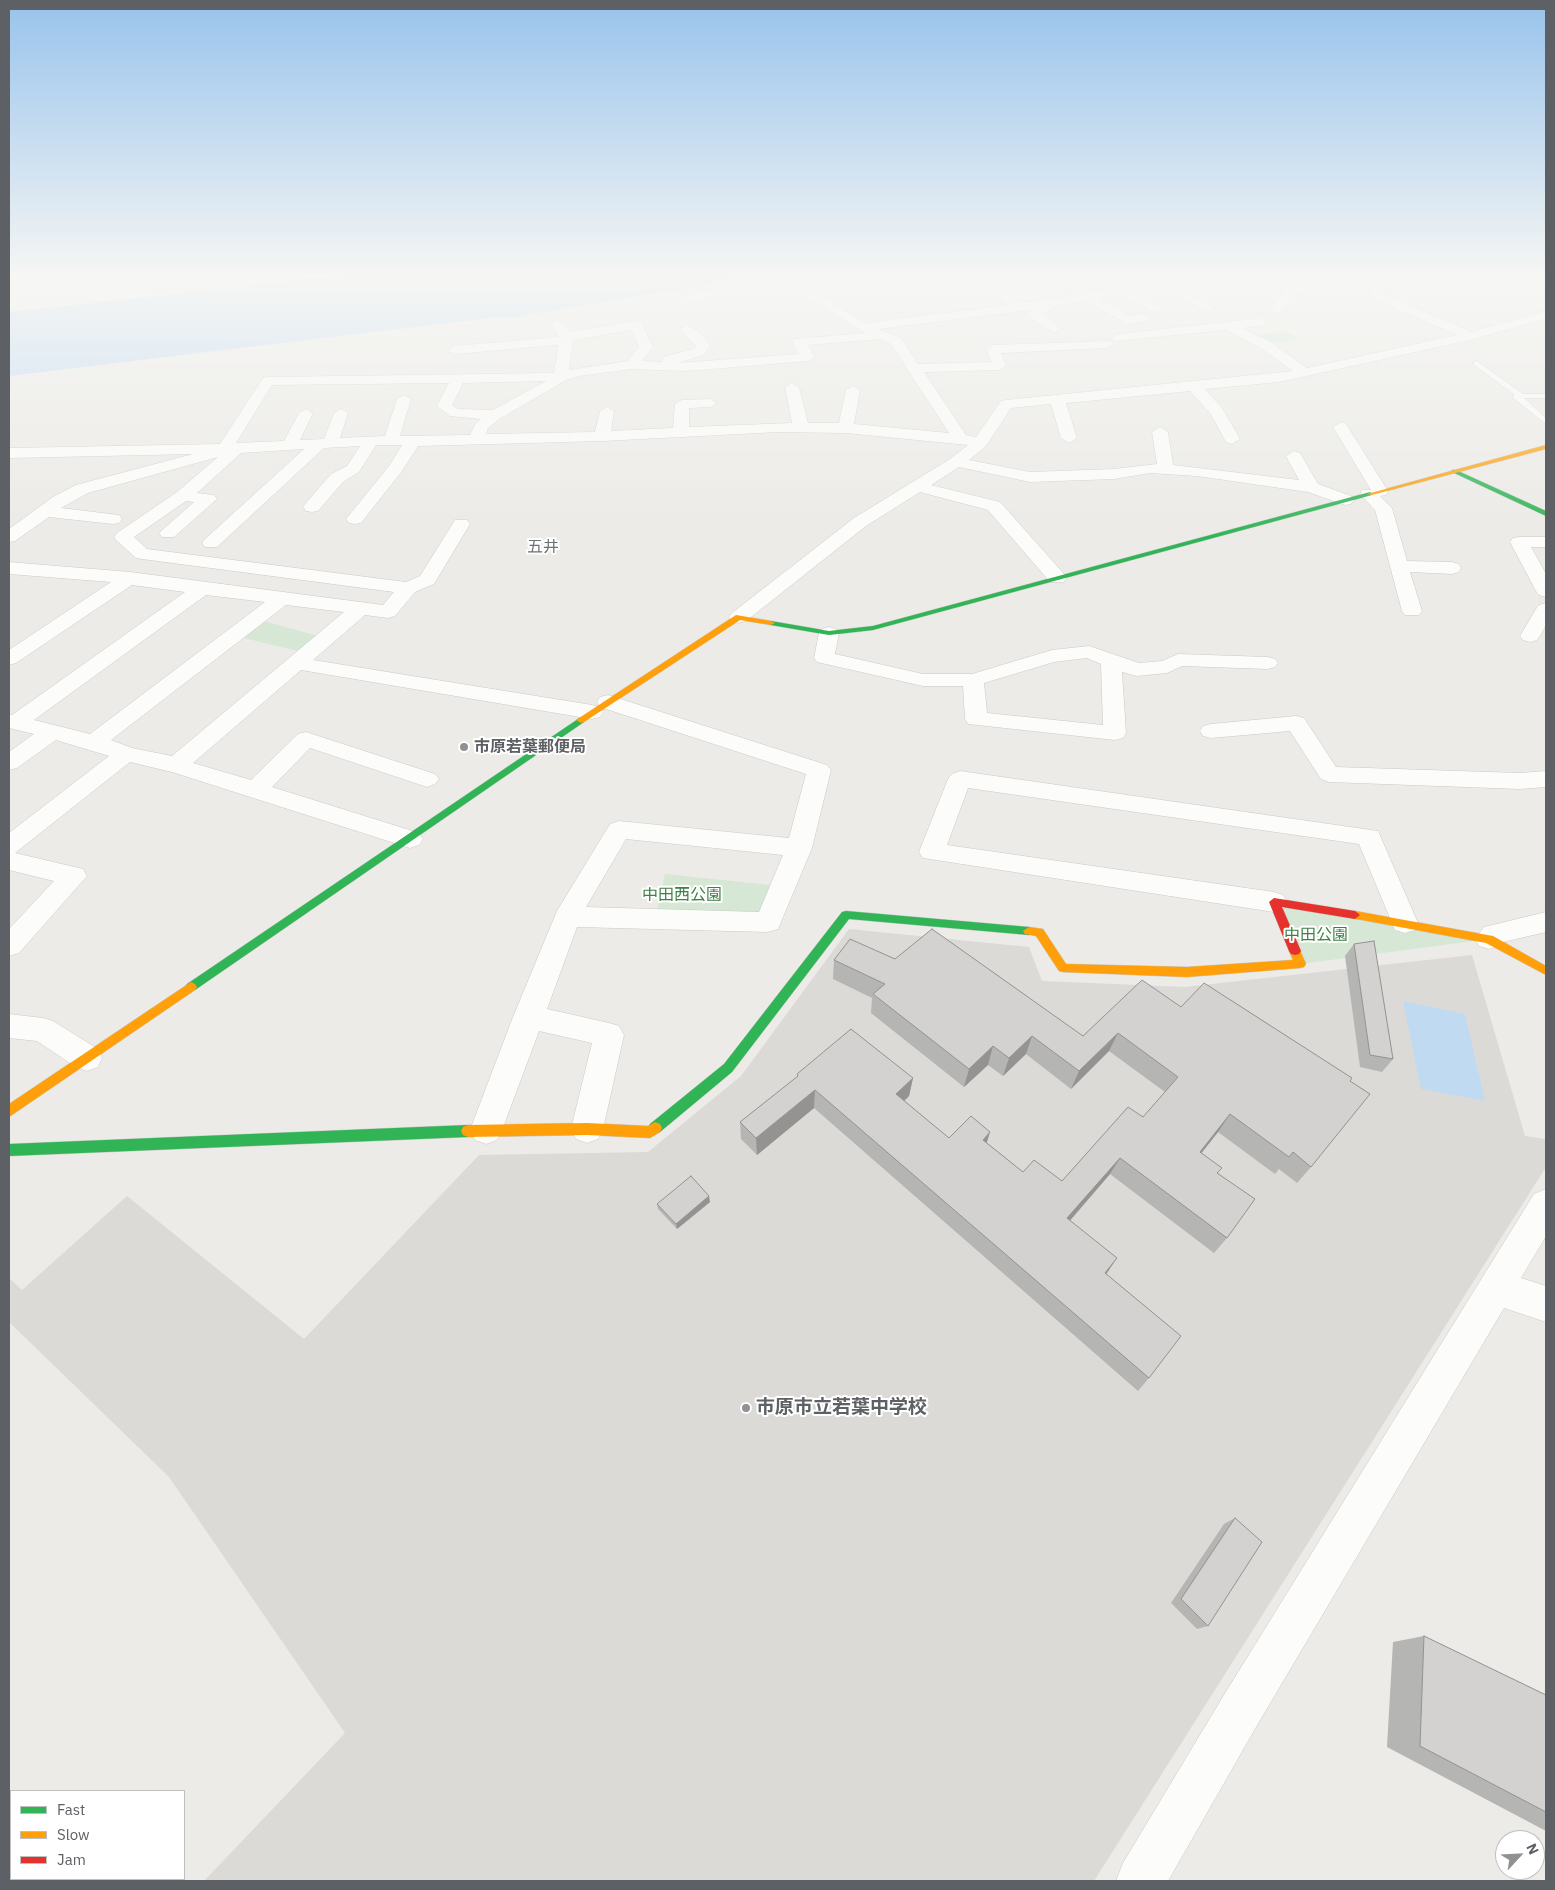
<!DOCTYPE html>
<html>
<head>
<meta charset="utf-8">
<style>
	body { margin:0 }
	#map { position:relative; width:1555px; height:1890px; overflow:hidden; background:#ecebe7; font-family:"IBM Plex Sans",sans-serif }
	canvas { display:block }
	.frame { position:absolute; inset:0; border:10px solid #5d6064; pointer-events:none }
	.legend { position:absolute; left:10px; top:1790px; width:175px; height:90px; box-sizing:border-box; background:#fff; border:1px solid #bebfc1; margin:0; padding:6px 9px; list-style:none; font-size:15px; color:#5d6064 }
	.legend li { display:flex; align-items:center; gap:10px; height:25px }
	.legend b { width:25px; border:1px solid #bebfc1 }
	.north { position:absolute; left:1495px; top:1830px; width:50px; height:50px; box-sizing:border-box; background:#fff; border:1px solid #bebfc1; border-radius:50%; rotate:65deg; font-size:14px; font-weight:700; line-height:20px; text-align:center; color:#5d6064 }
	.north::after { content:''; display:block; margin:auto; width:18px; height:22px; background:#8f9192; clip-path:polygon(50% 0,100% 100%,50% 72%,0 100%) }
</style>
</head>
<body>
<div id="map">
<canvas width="1555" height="1890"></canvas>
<div class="frame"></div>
<ul class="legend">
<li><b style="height:6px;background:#30b455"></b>Fast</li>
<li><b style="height:6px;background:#ff9f0a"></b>Slow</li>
<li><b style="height:6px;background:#e5322d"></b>Jam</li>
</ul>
<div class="north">N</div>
</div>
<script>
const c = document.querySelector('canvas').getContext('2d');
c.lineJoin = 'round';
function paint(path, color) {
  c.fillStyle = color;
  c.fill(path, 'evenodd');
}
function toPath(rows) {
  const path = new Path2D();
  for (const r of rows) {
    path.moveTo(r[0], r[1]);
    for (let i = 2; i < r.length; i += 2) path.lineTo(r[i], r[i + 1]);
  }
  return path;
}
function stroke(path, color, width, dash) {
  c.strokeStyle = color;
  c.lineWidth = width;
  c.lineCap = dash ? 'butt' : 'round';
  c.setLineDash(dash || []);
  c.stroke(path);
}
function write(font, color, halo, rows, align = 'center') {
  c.font = font + ' "IBM Plex Sans","Noto Sans JP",sans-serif';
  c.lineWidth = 4;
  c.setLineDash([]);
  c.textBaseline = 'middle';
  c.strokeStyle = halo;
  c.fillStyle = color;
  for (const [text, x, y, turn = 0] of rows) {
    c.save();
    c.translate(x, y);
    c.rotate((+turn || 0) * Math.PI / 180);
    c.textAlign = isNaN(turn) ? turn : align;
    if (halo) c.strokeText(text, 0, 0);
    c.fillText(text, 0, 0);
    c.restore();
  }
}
const education = toPath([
	[849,929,1029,947,1042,981,1185,987,1472,955,1525,1136,1546,1139,1546,1167,1094,1881,204,1881,345,1733,169,1477,9,1322,9,1278,22,1290,127,1196,304,1339,479,1155,648,1152,741,1076]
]);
const green = toPath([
	[1285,331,1300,339,1264,344,1247,336],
	[264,621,318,636,298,651,244,638],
	[665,874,771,885,765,908,753,915,656,915],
	[1274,902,1489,939,1300,964]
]);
const water = toPath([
	[357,274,767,274,515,317,498,317,9,376,9,312],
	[1403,1001,1465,1014,1485,1101,1421,1089]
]);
const lane = toPath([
	[1477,361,1523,394,1546,394,1546,398,1524,398,1546,418,1546,424,1513,398,1514,394,1474,365,1474,361,1477,361]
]);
const street = toPath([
	[792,274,810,274,809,277,797,280,865,323,1009,305,983,289,985,286,1006,282,993,274,1008,274,1022,281,1024,284,1022,287,1001,291,1024,303,1105,290,1074,274,1090,274,1120,287,1170,274,1190,274,1167,282,1214,307,1212,310,1204,310,1155,285,1130,292,1159,305,1161,308,1159,311,1155,312,1117,295,1099,298,1129,316,1144,313,1150,317,1149,320,1127,324,1086,301,1055,306,1042,314,1061,329,1054,333,1029,317,1027,314,1031,310,879,329,901,338,918,364,991,362,986,349,993,345,1111,341,1113,344,1106,348,1001,353,1006,366,999,370,924,372,966,435,976,437,1001,401,1006,400,1293,371,1259,347,1226,330,1114,341,1112,338,1114,335,1119,334,1260,318,1266,322,1265,325,1242,328,1269,341,1307,368,1457,335,1378,301,1367,287,1295,294,1280,312,1276,313,1270,309,1287,288,1353,282,1337,274,1354,274,1375,281,1386,295,1471,332,1546,311,1546,319,1470,340,1279,382,1205,389,1222,408,1240,439,1232,444,1226,442,1210,413,1190,391,1066,403,1077,438,1069,443,1061,438,1051,404,1011,408,986,446,969,460,1030,472,1114,469,1157,464,1152,432,1160,427,1168,432,1173,465,1299,480,1286,456,1294,451,1300,453,1318,484,1351,496,1354,500,1351,504,1345,505,1308,492,1197,476,1150,473,1114,479,1030,482,959,467,931,485,1000,502,1064,574,1066,578,1064,582,1050,582,988,510,920,492,866,526,746,621,739,623,732,621,729,617,732,613,854,518,950,459,968,445,846,433,779,432,602,441,418,446,402,471,361,523,355,524,349,523,346,519,389,466,402,445,376,445,359,472,343,482,318,511,312,512,306,511,303,507,306,503,331,474,347,466,360,446,324,448,217,547,205,547,202,543,205,539,304,449,241,453,197,493,214,495,217,499,174,537,162,537,159,533,194,502,186,501,134,537,147,549,406,582,420,576,455,520,467,520,470,524,434,584,415,592,395,616,388,618,365,615,313,660,592,705,600,707,603,712,600,717,592,719,301,670,193,763,251,780,298,734,306,732,435,774,439,779,435,784,427,787,310,748,272,787,419,833,423,839,419,845,410,848,172,772,130,762,15,853,83,869,87,876,19,953,9,956,9,929,54,881,9,870,9,833,109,756,56,740,17,768,9,770,9,752,34,734,9,728,9,714,12,715,185,592,132,585,16,663,9,665,9,650,111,582,9,574,9,562,130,572,383,605,394,592,142,559,136,558,117,541,114,537,117,533,177,492,218,457,88,493,61,508,119,515,122,519,119,523,113,524,49,517,15,541,9,542,9,529,53,497,76,485,193,454,9,458,9,448,220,444,263,378,268,377,554,373,558,345,455,354,448,350,455,346,559,337,551,324,557,320,562,321,569,332,636,321,641,322,653,347,642,361,662,362,663,357,693,349,696,346,680,329,687,325,700,332,710,346,703,355,678,363,799,354,792,342,794,339,865,333,784,283,688,302,682,298,688,294,792,274],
	[632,330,639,347,628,361,569,370,573,340,632,330],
	[880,339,891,344,949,433,854,424,860,390,853,386,846,390,839,423,808,423,799,387,792,383,785,387,792,423,689,427,689,408,710,407,717,403,710,399,682,400,675,404,673,428,611,431,614,411,607,407,600,411,595,432,486,434,488,428,501,418,566,380,579,376,632,369,686,371,808,361,815,357,808,345,880,339],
	[546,381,493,410,458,409,452,405,463,383,546,381],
	[449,383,437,406,450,416,481,419,476,423,470,435,400,436,411,399,404,395,397,399,385,436,340,438,348,413,341,409,334,413,324,439,300,440,313,413,306,409,299,413,284,441,236,443,272,385,449,383],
	[206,595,265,602,90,734,34,720,206,595],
	[286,605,344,612,172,756,132,748,111,740,286,605],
	[1341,422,1346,424,1388,491,1386,495,1380,496,1392,508,1407,561,1452,562,1459,564,1461,568,1459,572,1452,574,1410,572,1422,611,1419,615,1405,615,1402,611,1375,510,1360,494,1362,490,1371,490,1333,427,1341,422],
	[1519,537,1546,537,1546,547,1531,547,1546,574,1546,597,1539,595,1536,591,1510,542,1513,538,1519,537],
	[1546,603,1546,625,1540,636,1537,640,1530,642,1523,640,1520,636,1536,609,1539,605,1546,603],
	[829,627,836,629,839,633,835,654,923,674,972,674,1052,650,1089,646,1139,663,1162,661,1178,654,1268,657,1275,659,1278,663,1275,667,1268,669,1182,666,1167,673,1137,676,1122,672,1126,733,1123,738,1115,740,968,724,965,719,963,686,923,686,817,662,814,658,819,633,822,629,829,627],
	[1087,658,1101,664,1103,725,987,713,984,683,1054,662,1087,658],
	[608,695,827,765,831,770,812,848,778,929,768,932,577,927,547,1009,609,1023,619,1026,624,1035,603,1129,598,1139,587,1143,576,1139,571,1129,592,1043,539,1031,502,1130,497,1140,486,1144,475,1140,470,1130,513,1017,557,911,610,824,619,821,789,838,806,774,600,707,597,702,600,697,608,695],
	[626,839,783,855,759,912,586,907,626,839],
	[1296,716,1304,718,1336,767,1520,773,1546,771,1546,787,1520,789,1329,782,1321,779,1290,731,1211,738,1203,736,1200,731,1203,726,1211,724,1296,716],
	[960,771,1378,831,1418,923,1415,930,1405,933,1395,930,1359,844,968,788,947,845,1274,892,1283,895,1287,902,1283,909,1274,912,923,858,919,852,948,779,952,774,960,771],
	[1546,912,1546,932,1503,942,1499,946,1489,949,1479,946,1475,939,1484,927,1546,912],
	[9,1014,43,1018,53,1021,98,1049,102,1058,98,1067,87,1071,76,1067,37,1041,9,1038,9,1014],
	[1546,1189,1546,1236,1521,1278,1546,1286,1546,1322,1504,1308,1256,1727,1168,1881,1116,1881,1123,1863,1224,1695,1534,1194,1546,1189]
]);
const fast = toPath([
	[1452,470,1456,470,1546,511,1546,516,1452,472,1452,470],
	[1370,492,1373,494,1372,495,873,630,829,635,771,625,767,623,771,621,829,631,873,626,1370,492],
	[581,717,584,718,584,722,195,990,187,990,185,987,187,984,581,717],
	[846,911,1029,927,1035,931,1029,935,849,919,732,1072,660,1132,655,1134,650,1132,648,1128,650,1124,724,1064,842,912,846,911],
	[468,1125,473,1127,475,1131,473,1135,468,1137,9,1156,9,1144,468,1125]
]);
const slow = toPath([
	[1546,445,1546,449,1372,495,1367,494,1546,445],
	[736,615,771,621,775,623,771,625,740,620,584,722,581,723,576,720,736,615],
	[1355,911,1493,936,1546,966,1546,975,1486,943,1351,918,1350,915,1355,911],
	[1029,927,1043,929,1066,964,1187,967,1293,960,1289,951,1291,948,1295,947,1299,948,1306,964,1304,967,1300,968,1187,977,1063,972,1059,971,1036,936,1025,934,1023,931,1029,927],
	[191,982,195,984,197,987,195,990,9,1117,9,1104,191,982],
	[655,1122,660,1124,662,1128,660,1132,650,1138,587,1135,468,1137,463,1135,461,1131,463,1127,468,1125,587,1123,648,1126,655,1122]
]);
const jam = toPath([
	[1274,898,1355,911,1360,915,1355,919,1282,907,1301,951,1299,954,1295,955,1291,954,1289,951,1269,902,1274,898]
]);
const wall = toPath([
	[1354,944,1393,1059,1382,1072,1360,1067,1345,956],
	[895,959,1083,1036,1181,1007,1350,1081,1311,1167,1297,1183,1279,1169,1275,1174,1218,1132,1201,1153,1218,1173,1227,1238,1214,1253,1110,1174,1070,1221,1106,1274,1149,1378,1138,1391,814,1108,757,1155,741,1139,740,1122,797,1077,797,1074,913,1078,909,1096,904,1101,949,1138,987,1143,1023,1172,1062,1181,1143,1117,1165,1092,1109,1051,1071,1089,1026,1054,1003,1076,988,1065,964,1087,871,1013,872,998,833,979,834,960],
	[710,1202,677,1229,658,1209,657,1204],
	[1235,1518,1208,1626,1197,1629,1171,1603,1224,1524],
	[1424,1636,1546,1695,1546,1831,1387,1747,1393,1642]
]);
const shadedWall = toPath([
	[1118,1033,1109,1051,1071,1089,1079,1071],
	[1032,1036,1026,1054,1003,1076,1009,1058],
	[993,1046,988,1065,964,1087,969,1069],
	[913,1078,909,1096,893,1112,896,1094],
	[815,1090,814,1108,757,1155,756,1138],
	[1230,1114,1218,1132,1189,1169,1200,1152],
	[990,1132,985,1149,983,1140],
	[1120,1158,1110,1174,1058,1234,1067,1218],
	[709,1196,710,1202,677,1229,676,1224],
	[1117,1258,1107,1273,1095,1287,1105,1273]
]);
const building = toPath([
	[932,929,1083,1036,1142,980,1181,1007,1204,983,1352,1078,1350,1081,1370,1094,1311,1167,1293,1152,1289,1157,1230,1114,1200,1152,1222,1168,1217,1173,1255,1199,1227,1238,1120,1158,1067,1218,1117,1258,1105,1273,1181,1336,1149,1378,815,1090,756,1138,740,1122,798,1076,797,1074,851,1029,913,1078,896,1094,949,1138,971,1116,990,1132,983,1140,1023,1172,1034,1160,1062,1181,1128,1107,1143,1117,1178,1077,1118,1033,1079,1071,1032,1036,1009,1058,993,1046,969,1069,873,994,885,984,834,960,850,939,895,959,932,929],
	[1374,941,1393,1059,1370,1055,1354,944,1374,941],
	[691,1176,709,1196,676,1224,657,1204,691,1176],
	[1235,1518,1262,1542,1208,1626,1181,1599,1235,1518],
	[1424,1636,1546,1695,1546,1812,1420,1746,1424,1636]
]);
const markers = [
	[464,747,5,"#8f9192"],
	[746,1408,5,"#8f9192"]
];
const farQuarternames = [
	["五井",543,547]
];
const poiNames = [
	["市原若葉郵便局",474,747]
];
const parkNames = [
	["中田西公園",682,895],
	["中田公園",1316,935]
];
const nearPoinames = [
	["市原市立若葉中学校",756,1408]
];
paint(education, '#dcdad6');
paint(green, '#d6e7d5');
paint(water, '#c0daf2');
stroke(lane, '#c9c9c9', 1);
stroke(street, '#c9c9c9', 1);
stroke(fast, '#c9c9c8', 1);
stroke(slow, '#c9c9c8', 1);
stroke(jam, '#c9c9c8', 1);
paint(lane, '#fcfcfb');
paint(street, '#fcfcfb');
paint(fast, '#30b455');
paint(slow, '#ff9f0a');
paint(jam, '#e5322d');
paint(wall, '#b5b5b3');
paint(shadedWall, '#949392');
paint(building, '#d3d2d0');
stroke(building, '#949392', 1);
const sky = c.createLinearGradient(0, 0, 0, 539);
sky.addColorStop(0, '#98c3ec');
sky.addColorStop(0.51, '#f6f6f4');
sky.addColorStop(1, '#f6f6f400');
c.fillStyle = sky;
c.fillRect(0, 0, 1555, 539);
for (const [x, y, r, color] of markers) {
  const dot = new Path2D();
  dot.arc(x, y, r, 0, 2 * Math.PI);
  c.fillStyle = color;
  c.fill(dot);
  stroke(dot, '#fff', 2);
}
write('16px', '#6e7176', '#fff', farQuarternames);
write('bold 16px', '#5d6064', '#fff', poiNames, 'left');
write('16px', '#3e8146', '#fff', parkNames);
write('bold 19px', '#5d6064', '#fff', nearPoinames, 'left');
</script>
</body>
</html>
